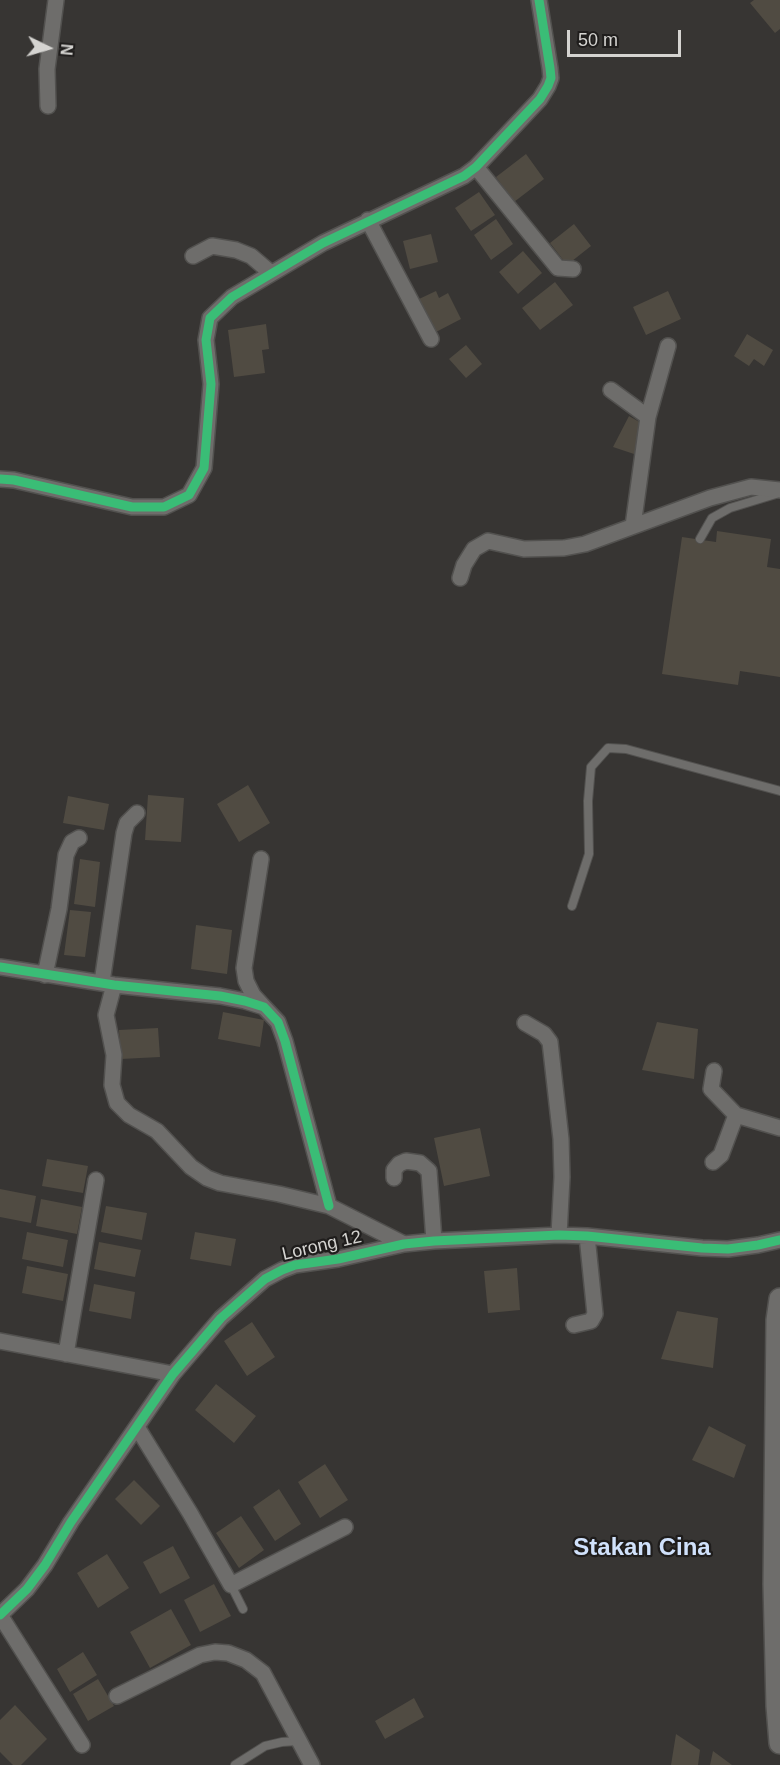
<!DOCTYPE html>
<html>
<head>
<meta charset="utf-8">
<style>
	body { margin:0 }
	#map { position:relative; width:780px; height:1765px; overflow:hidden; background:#373533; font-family:Arial,sans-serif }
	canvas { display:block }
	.north { position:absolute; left:18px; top:18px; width:60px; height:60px; -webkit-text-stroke:4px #1f1d1c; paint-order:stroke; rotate:95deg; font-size:16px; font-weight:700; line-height:24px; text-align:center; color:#d5d4d1 }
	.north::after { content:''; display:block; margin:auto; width:21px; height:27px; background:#d5d4d1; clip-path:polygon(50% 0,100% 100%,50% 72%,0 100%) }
	.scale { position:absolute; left:567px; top:30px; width:114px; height:27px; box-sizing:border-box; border:3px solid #d5d4d1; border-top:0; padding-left:8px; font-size:18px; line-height:21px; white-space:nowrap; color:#d5d4d1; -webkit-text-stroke:4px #1f1d1c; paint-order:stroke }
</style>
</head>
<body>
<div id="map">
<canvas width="780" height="1765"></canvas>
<div class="north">N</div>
<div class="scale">50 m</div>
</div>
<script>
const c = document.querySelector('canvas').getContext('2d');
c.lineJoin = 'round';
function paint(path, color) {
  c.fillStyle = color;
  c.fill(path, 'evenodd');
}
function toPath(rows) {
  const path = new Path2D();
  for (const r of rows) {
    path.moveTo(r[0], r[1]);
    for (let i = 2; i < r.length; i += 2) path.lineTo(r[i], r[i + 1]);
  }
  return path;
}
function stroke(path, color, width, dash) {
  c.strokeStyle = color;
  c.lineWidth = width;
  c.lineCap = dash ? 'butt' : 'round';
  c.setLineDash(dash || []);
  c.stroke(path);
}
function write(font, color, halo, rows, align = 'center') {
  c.font = font + ' Arial,sans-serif';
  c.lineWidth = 4.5;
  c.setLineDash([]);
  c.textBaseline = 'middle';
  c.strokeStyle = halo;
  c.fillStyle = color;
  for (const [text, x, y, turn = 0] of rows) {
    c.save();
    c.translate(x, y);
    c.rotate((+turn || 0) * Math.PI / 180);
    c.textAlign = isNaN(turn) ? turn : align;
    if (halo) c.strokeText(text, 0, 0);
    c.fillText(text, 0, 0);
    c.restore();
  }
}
const building = toPath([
	[754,0,780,0,780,29,775,33,750,3],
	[526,154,544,179,514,202,496,177],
	[479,192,495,215,471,231,455,208],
	[496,219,513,244,491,260,474,235],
	[574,224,591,246,567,265,550,243],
	[431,234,438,262,410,269,403,241],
	[523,251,542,273,518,294,499,272],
	[555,282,573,305,540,330,522,308],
	[436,291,439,298,448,293,461,319,436,332,419,299],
	[668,291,681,319,646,335,633,307],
	[266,324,269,349,262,350,265,373,234,377,228,330],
	[747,334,773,350,764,366,754,359,749,366,734,356],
	[466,345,482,364,466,378,449,359],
	[629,416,643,424,637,455,613,447],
	[717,531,771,539,767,567,780,569,780,677,740,671,738,685,662,674,682,537,716,542],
	[248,785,270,823,239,842,217,804],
	[148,795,184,798,181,842,145,840],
	[68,796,109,804,104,830,63,823],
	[80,859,100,862,95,907,74,904],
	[70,910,91,912,85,957,64,955],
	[196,925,232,930,227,974,191,969],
	[223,1012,264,1020,260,1047,218,1039],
	[657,1022,698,1029,694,1079,642,1070],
	[158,1028,160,1057,121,1059,119,1030],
	[480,1128,490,1176,444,1186,434,1138],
	[47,1159,88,1166,83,1193,42,1186],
	[0,1189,36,1196,31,1223,0,1217],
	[41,1199,82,1207,77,1234,36,1226],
	[106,1206,147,1213,142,1240,101,1232],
	[27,1232,68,1240,63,1267,22,1259],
	[195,1232,236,1239,231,1266,190,1259],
	[99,1242,141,1250,135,1277,94,1269],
	[27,1266,68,1274,63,1301,22,1293],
	[517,1268,520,1310,488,1313,484,1271],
	[94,1284,135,1292,131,1319,89,1311],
	[677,1311,718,1318,713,1368,661,1359],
	[252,1322,275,1357,247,1376,224,1341],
	[216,1384,256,1416,234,1443,195,1410],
	[709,1426,746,1445,734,1478,692,1460],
	[325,1464,348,1500,320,1518,298,1482],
	[134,1480,160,1506,141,1525,115,1499],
	[279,1489,301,1524,275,1541,253,1507],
	[241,1516,264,1550,239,1568,216,1533],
	[173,1546,190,1578,160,1594,143,1562],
	[107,1554,129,1588,98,1608,77,1573],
	[214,1584,231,1616,200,1632,184,1600],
	[171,1609,191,1645,150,1668,130,1632],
	[83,1652,97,1675,70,1692,57,1669],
	[98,1679,114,1706,88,1721,73,1694],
	[414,1698,424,1717,385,1739,375,1721],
	[15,1705,47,1739,21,1765,13,1765,0,1752,0,1720],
	[676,1734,700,1750,698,1765,671,1765],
	[713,1751,732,1765,710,1765]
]);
const service = toPath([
	[700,539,712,518,730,508,776,494],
	[572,906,589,854,588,801,591,767,608,748,626,749,780,791],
	[231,1585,243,1609],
	[235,1765,265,1746,282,1742,298,1741]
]);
const minor = toPath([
	[48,106,47,69,56,0],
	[476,167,558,268,573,269],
	[368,220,431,339],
	[193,256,212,246,236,250,251,256,271,273],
	[611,390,648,417],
	[0,479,14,480,132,507,164,507,189,495,204,468,211,384,206,340,210,318,232,297,323,243,464,176,476,167,540,99,548,86,551,78,550,68,539,0],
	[633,526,648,417,668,346],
	[460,578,464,565,474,549,488,541,524,549,564,548,585,544,710,498,751,487,780,490],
	[261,859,244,968,246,981,253,995,264,1007],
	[0,967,114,985,220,996,245,1001,264,1007,278,1022,285,1041,329,1206],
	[45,975,59,909,66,855,72,842,79,838],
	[102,982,124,833,127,823,137,813],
	[114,985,106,1015,114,1055,112,1085,117,1103,129,1115,157,1131,191,1167,207,1178,220,1183,279,1194,329,1206,404,1244],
	[525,1023,544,1034,550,1042,561,1139,562,1177,559,1235],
	[714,1071,711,1089,736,1115,780,1128],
	[713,1162,721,1155,736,1115],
	[394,1178,394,1170,399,1164,406,1161,420,1163,429,1171,434,1241],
	[574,1325,591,1321,595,1314,587,1236],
	[0,1341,173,1374],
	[66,1354,96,1180],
	[137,1427,190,1513,231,1585,345,1527],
	[0,1615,27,1589,45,1565,71,1522,173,1374,221,1318,265,1279,282,1270,295,1265,338,1259,404,1244,434,1241,559,1235,587,1236,702,1248,728,1249,758,1245,780,1240],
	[0,1615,82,1745],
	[117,1696,200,1655,215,1652,228,1653,246,1660,263,1673,312,1765]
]);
const secondary = toPath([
	[780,1299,777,1320,774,1584,777,1706,780,1743]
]);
const cycleway = toPath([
	[0,479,14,480,132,507,164,507,189,495,204,468,211,384,206,340,210,318,232,297,323,243,464,176,476,167,540,99,548,86,551,78,550,68,539,0],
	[0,967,114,985,220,996,245,1001,264,1007,278,1022,285,1041,329,1206],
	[0,1615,27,1589,45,1565,71,1522,173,1374,221,1318,265,1279,282,1270,295,1265,338,1259,404,1244,434,1241,559,1235,587,1236,702,1248,728,1249,758,1245,780,1240]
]);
const streetNames = [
	["Lorong 12",322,1246,-13]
];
const districtNames = [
	["Stakan Cina",642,1548]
];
paint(building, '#504b42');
stroke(service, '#52514f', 10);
stroke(minor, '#52514f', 18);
stroke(secondary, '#52514f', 24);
stroke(service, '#6e6d6b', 8);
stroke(minor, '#6e6d6b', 15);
stroke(secondary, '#6e6d6b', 21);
stroke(cycleway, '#3abd76', 9);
write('18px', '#d5d4d1', '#1f1d1c', streetNames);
write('bold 24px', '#d0e1fb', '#1f1d1c', districtNames);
</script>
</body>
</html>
